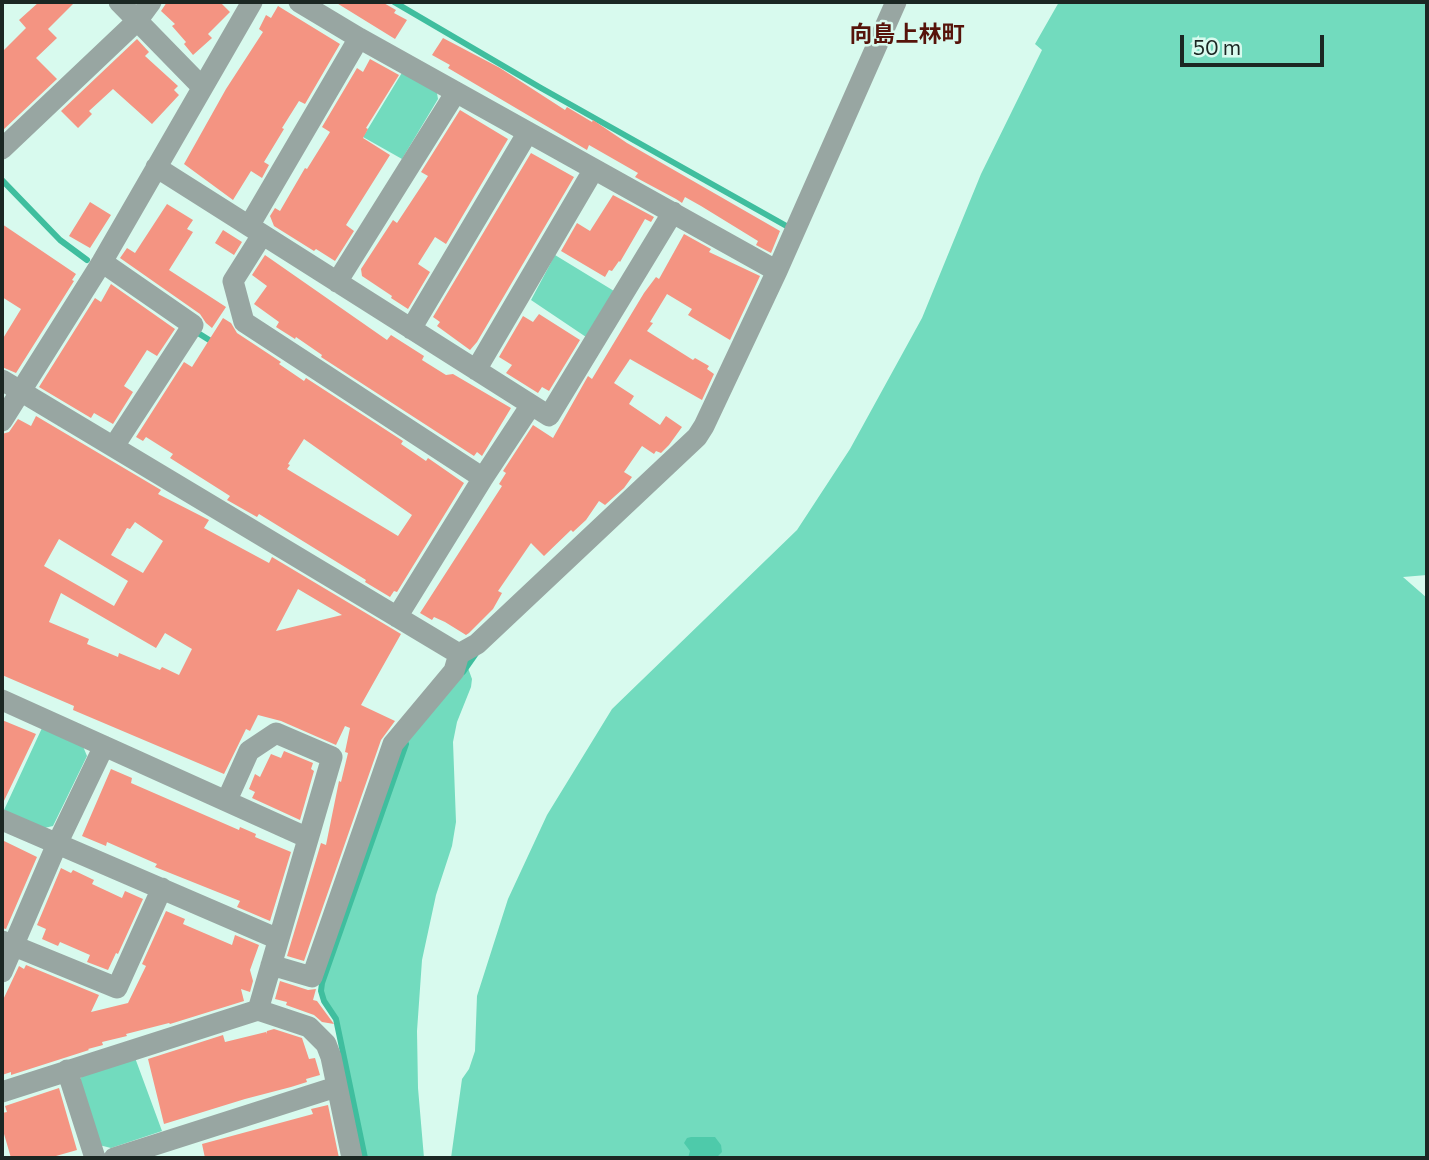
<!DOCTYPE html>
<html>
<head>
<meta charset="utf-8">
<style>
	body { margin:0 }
	#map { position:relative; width:1429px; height:1160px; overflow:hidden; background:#d8faee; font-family:Commissioner,sans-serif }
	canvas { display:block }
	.frame { position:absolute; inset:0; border:4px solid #1b2723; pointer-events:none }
	.scale { position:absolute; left:1180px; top:35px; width:144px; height:32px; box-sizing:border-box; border:4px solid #1b2723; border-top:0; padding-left:9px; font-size:21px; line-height:24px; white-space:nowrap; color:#1b2723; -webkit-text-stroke:5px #d8faee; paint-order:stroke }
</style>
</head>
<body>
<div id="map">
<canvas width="1429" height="1160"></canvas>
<div class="frame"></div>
<div class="scale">50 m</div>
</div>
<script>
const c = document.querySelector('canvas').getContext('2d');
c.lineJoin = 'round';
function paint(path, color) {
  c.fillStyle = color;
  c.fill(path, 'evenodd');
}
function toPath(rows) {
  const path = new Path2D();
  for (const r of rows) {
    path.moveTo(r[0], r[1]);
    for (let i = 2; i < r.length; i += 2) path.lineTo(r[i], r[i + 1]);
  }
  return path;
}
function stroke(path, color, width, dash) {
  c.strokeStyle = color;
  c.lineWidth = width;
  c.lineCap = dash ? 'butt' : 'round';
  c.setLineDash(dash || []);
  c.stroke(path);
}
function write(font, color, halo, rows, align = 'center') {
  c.font = font + ' Commissioner,"Noto Sans JP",sans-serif';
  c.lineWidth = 5;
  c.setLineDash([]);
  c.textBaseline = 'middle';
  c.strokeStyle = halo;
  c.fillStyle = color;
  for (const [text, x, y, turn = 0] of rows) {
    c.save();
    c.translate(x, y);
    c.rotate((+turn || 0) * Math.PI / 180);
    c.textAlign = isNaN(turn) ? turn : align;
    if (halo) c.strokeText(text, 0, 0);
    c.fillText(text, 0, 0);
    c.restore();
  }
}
const green = toPath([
	[1059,2,1427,2,1427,575,1403,577,1427,598,1427,1158,451,1158,462,1079,469,1069,475,1051,477,996,508,899,547,815,612,709,797,530,850,449,922,318,981,174,1042,50,1035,44],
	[403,71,436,87,438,99,402,159,363,137],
	[555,255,614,291,586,337,531,300],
	[464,665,468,668,472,679,471,687,457,722,453,742,456,822,452,846,436,895,422,960,417,1031,418,1088,424,1158,366,1158,337,1022,325,1001,318,980,398,746],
	[42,728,82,744,87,756,53,826,40,829,4,810],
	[134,1055,162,1131,111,1148,99,1145,78,1083,85,1071]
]);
const forest = toPath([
	[691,1137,715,1137,721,1145,722,1152,716,1158,688,1158,690,1151,684,1143,687,1138]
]);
const stream = toPath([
	[394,2,541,88,790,228],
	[2,180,60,240,87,260],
	[198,333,214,343],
	[463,672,477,652],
	[365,1158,336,1019,324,1001,321,991,322,983,406,744]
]);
const building = toPath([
	[39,2,75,2,48,29,57,38,36,58,57,79,2,131,2,52,26,28,19,20],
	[167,2,220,2,230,12,208,34,212,38,193,55,184,44,186,42,172,26,175,24,161,11],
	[335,2,382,2,396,10,394,13,407,20,395,39],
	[278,6,340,44,305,104,299,101,282,128,284,129,264,162,269,165,262,178,251,171,233,200,184,164,226,89,263,32,259,29,266,15,271,18],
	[443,38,500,68,565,110,567,107,592,122,593,120,627,143,780,231,771,253,756,245,758,241,701,206,685,197,682,203,676,199,635,177,638,173,589,145,587,150,448,68,450,65,432,55],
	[137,39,149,52,145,56,178,86,174,90,179,95,152,124,113,89,89,111,92,114,78,128,61,111],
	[370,59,399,75,366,128,368,129,363,138,390,155,346,225,354,231,335,261,316,249,314,251,274,226,270,216,275,208,280,211,305,168,307,169,330,132,322,127,357,68,363,72],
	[460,110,508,139,446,244,435,237,418,264,430,272,408,309,391,298,392,296,362,276,361,269,393,220,397,223,428,176,421,172],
	[531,153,574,177,477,342,470,350,437,326,440,322,433,317],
	[613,195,654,217,651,222,645,219,620,262,619,261,612,271,609,270,605,277,561,251,577,223,590,231],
	[90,202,111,215,90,248,69,236],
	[167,204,193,220,187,229,193,232,169,270,226,307,212,328,206,323,200,314,120,258,127,248,135,253],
	[2,224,76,274,72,280,74,281,16,373,2,367,2,340,21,309,2,297],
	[223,230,242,242,234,255,215,243],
	[684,234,711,249,709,252,760,276,730,340,688,315,692,309,667,294,650,322,653,323,647,331,693,360,695,358,709,366,707,369,714,374,702,400,630,359,614,383,634,396,629,404,660,425,666,416,682,427,669,445,661,453,656,451,654,454,642,446,624,472,632,477,624,488,605,505,599,501,586,520,573,532,571,530,544,556,531,543,498,591,502,593,493,609,469,633,466,635,445,622,434,617,432,620,420,613,502,486,499,484,506,473,503,471,533,425,553,438,588,376,592,379,644,293,656,277,659,279],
	[265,255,387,340,391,335,424,356,422,360,446,375,453,374,511,408,482,456,477,452,474,456,321,357,322,355,296,337,295,339,276,327,279,322,254,304,267,286,252,275],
	[111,284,175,329,157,356,147,350,124,386,133,392,113,424,94,413,91,418,39,387,95,298,101,302],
	[539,314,580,340,549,391,542,387,538,393,506,373,512,365,499,357,523,316,533,322],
	[223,318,231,323,237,333,281,362,279,364,304,381,306,378,403,441,401,444,426,461,428,458,464,483,397,592,394,591,390,597,365,582,366,580,259,514,257,517,227,500,230,496,170,458,173,454,146,437,143,441,136,437,184,362,192,367],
	[304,439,412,515,398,536,287,469,290,465,288,464],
	[36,416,161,490,158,494,209,520,204,528,269,563,272,557,401,634,361,705,395,721,381,740,304,961,287,956,321,843,326,845,339,781,341,782,348,753,345,752,350,728,345,726,336,745,281,721,258,715,250,731,246,729,224,774,73,710,74,706,2,675,2,434,9,432,18,419,31,426],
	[135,522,163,541,143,573,111,555,127,528,130,529],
	[59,539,128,581,114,606,44,566],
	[298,589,342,615,276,631],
	[61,593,156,648,165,633,192,649,179,675,162,667,160,670,119,653,118,657,87,644,89,639,49,622],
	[2,720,36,734,2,805],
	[284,751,313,763,311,769,314,771,300,820,252,798,255,792,249,789,255,774,260,777,271,754,281,758],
	[111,769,132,778,131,783,239,830,240,827,256,834,255,837,291,852,270,921,237,907,240,901,155,867,157,864,107,842,106,846,82,836],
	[2,840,37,857,6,929,2,928],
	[61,868,71,873,73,870,94,880,92,884,122,898,125,891,143,899,118,954,116,953,108,970,87,962,90,955,60,942,58,946,42,939,46,929,37,925],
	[166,911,185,919,183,924,232,945,235,935,259,945,250,970,253,981,250,992,241,989,244,1001,170,1024,169,1023,126,1034,127,1036,102,1042,103,1045,88,1049,89,1050,11,1075,11,1072,2,1075,2,1002,19,966,24,969,26,965,99,995,91,1012,128,1003,146,966,142,964],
	[280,981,308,990,316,989,313,1000,317,1001,334,1024,322,1022,314,1015,286,1005,287,1002,275,999],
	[274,1029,302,1038,309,1059,315,1058,320,1075,306,1079,307,1082,291,1087,245,1099,164,1124,148,1059,223,1035,225,1042,266,1032,266,1034,267,1031],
	[59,1088,77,1150,49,1158,11,1158,2,1127,2,1113,7,1112,5,1106],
	[328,1105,339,1158,205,1158,202,1144,313,1114,311,1109]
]);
const street = toPath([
	[119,2,202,87],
	[299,2,359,38,777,271],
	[2,149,137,21,151,2],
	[156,167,549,416,673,212],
	[249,226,359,38],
	[262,235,233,281,244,322,483,478],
	[102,262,193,325,114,446],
	[337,282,456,92],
	[411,329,528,132],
	[476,370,594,169],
	[2,380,459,654],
	[2,421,102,262,252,2],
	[397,617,483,478,531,405],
	[2,700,308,838],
	[227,800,249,751,276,733,332,757,258,1010],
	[2,820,278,939],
	[2,941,117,988,162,888],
	[271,965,312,977,393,744,454,671,459,654,477,644,697,437,704,426,777,271,896,2],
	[2,972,57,844,104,746],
	[67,1070,95,1158],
	[2,1092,258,1010,309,1027,326,1044,331,1057,352,1158],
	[114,1158,336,1087]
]);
const neighbourhoodNames = [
	["向島上林町",907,34]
];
paint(green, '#72dbbe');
paint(forest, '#4ecaaa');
stroke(stream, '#3fbe9e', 6);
paint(building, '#f49482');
stroke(street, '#98a6a2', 21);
write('bold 23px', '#56130a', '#d8faee', neighbourhoodNames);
</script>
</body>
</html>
